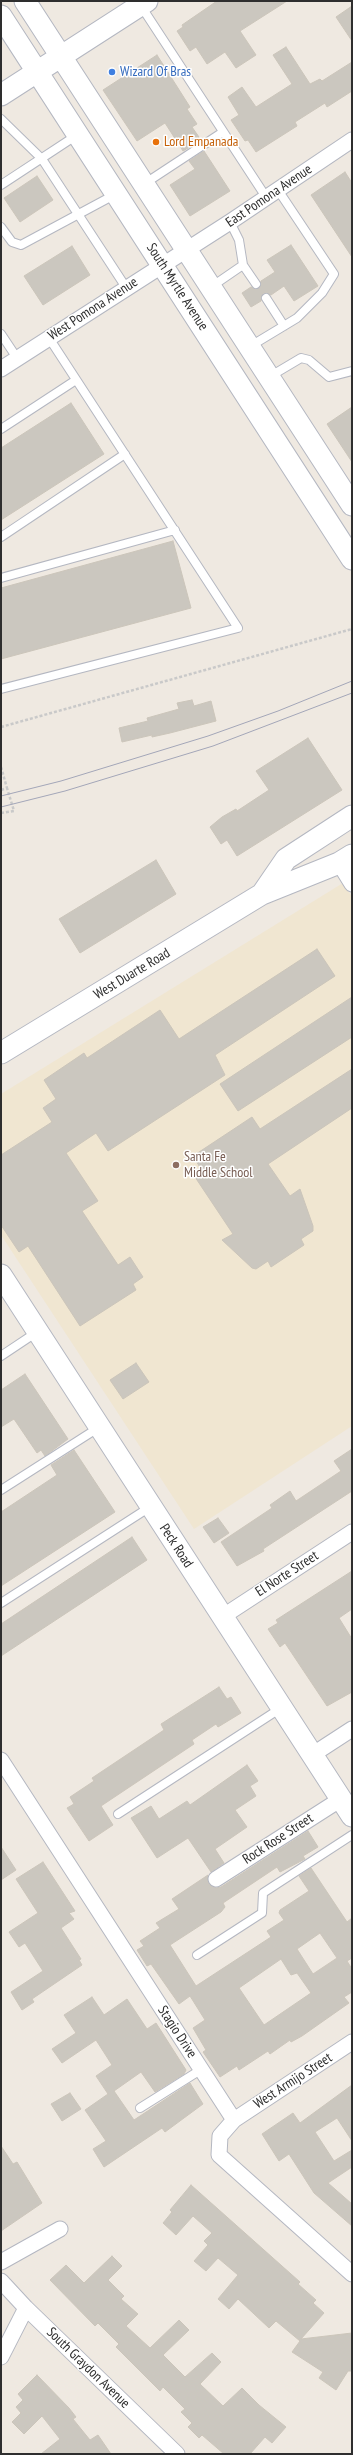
<!DOCTYPE html>
<html>
<head>
<meta charset="utf-8">
<style>
	body { margin:0 }
	#map { position:relative; width:353px; height:2455px; overflow:hidden; background:#efe9e1; font-family:"PT Sans Narrow",sans-serif }
	canvas { display:block }
	.frame { position:absolute; inset:0; border:2px solid #2e2e2e; pointer-events:none }
</style>
</head>
<body>
<div id="map">
<canvas width="353" height="2455"></canvas>
<div class="frame"></div>
</div>
<script>
const c = document.querySelector('canvas').getContext('2d');
c.lineJoin = 'round';
function paint(path, color) {
  c.fillStyle = color;
  c.fill(path, 'evenodd');
}
function toPath(rows) {
  const path = new Path2D();
  for (const r of rows) {
    path.moveTo(r[0], r[1]);
    for (let i = 2; i < r.length; i += 2) path.lineTo(r[i], r[i + 1]);
  }
  return path;
}
function stroke(path, color, width, dash) {
  c.strokeStyle = color;
  c.lineWidth = width;
  c.lineCap = dash ? 'butt' : 'round';
  c.setLineDash(dash || []);
  c.stroke(path);
}
function write(font, color, halo, rows, align = 'center') {
  c.font = font + ' "PT Sans Narrow",sans-serif';
  c.lineWidth = 3;
  c.setLineDash([]);
  c.textBaseline = 'middle';
  c.strokeStyle = halo;
  c.fillStyle = color;
  for (const [text, x, y, turn = 0] of rows) {
    c.save();
    c.translate(x, y);
    c.rotate((+turn || 0) * Math.PI / 180);
    c.textAlign = isNaN(turn) ? turn : align;
    if (halo) c.strokeText(text, 0, 0);
    c.fillText(text, 0, 0);
    c.restore();
  }
}
const education = toPath([
	[343,883,352,897,352,1426,194,1529,1,1235,1,1094]
]);
const building = toPath([
	[217,1,287,1,240,31,256,55,236,68,225,52,207,64,196,47,190,51,177,31,183,27,182,25,217,1],
	[352,6,352,41,336,17,352,6],
	[286,47,310,84,320,79,322,81,352,62,352,91,327,107,325,103,295,122,297,126,256,152,248,140,245,141,231,120,239,115,228,97,242,87,256,107,292,84,273,55,286,47],
	[157,55,190,107,187,109,197,124,192,127,199,137,196,139,198,142,183,151,165,123,137,141,103,90,157,55],
	[204,151,230,191,190,216,170,185,195,169,189,161,204,151],
	[345,172,352,183,352,257,311,195,345,172],
	[37,176,53,200,20,222,4,198,37,176],
	[291,245,318,286,294,301,284,286,271,295,263,293,261,301,251,307,242,293,251,287,259,288,261,281,275,272,267,260,291,245],
	[72,246,90,275,43,305,24,276,72,246],
	[71,403,104,454,1,520,1,448,71,403],
	[352,407,352,462,327,424,352,407],
	[173,541,191,608,1,659,1,588,173,541],
	[192,700,194,706,211,701,216,721,170,733,152,737,152,735,122,742,119,728,148,721,147,718,179,709,177,703,192,700],
	[308,738,342,790,237,856,227,840,221,844,210,827,222,817,236,809,237,811,269,790,256,771,308,738],
	[156,860,176,894,80,953,59,919,156,860],
	[317,949,335,976,215,1055,225,1075,108,1151,96,1133,66,1153,98,1201,82,1211,118,1265,130,1257,143,1277,133,1284,136,1290,80,1326,28,1246,19,1252,1,1225,1,1155,52,1122,43,1108,56,1099,44,1080,84,1053,87,1058,160,1010,179,1039,317,949],
	[352,997,352,1037,238,1111,220,1084,352,997],
	[352,1069,352,1108,268,1164,290,1196,300,1189,313,1226,313,1231,301,1239,304,1245,271,1267,268,1261,256,1269,252,1268,222,1240,233,1234,193,1174,201,1169,193,1156,252,1117,260,1129,352,1069],
	[136,1363,149,1382,123,1399,110,1380,136,1363],
	[25,1374,68,1439,45,1456,41,1450,37,1453,14,1419,1,1427,1,1390,25,1374],
	[352,1449,352,1491,263,1549,264,1551,237,1566,221,1542,272,1508,270,1505,290,1491,296,1501,341,1471,334,1461,352,1449],
	[74,1450,115,1512,1,1586,1,1512,57,1475,51,1465,74,1450],
	[218,1518,229,1533,214,1543,203,1527,218,1518],
	[132,1537,147,1560,1,1656,1,1624,132,1537],
	[352,1571,352,1609,339,1618,352,1639,352,1692,327,1706,285,1643,280,1647,268,1629,278,1623,276,1620,352,1571],
	[219,1687,227,1699,231,1697,241,1713,218,1727,216,1724,192,1740,194,1744,101,1806,113,1825,89,1841,67,1808,74,1804,70,1797,94,1781,92,1778,164,1730,161,1724,219,1687],
	[247,1765,258,1781,250,1786,256,1796,235,1810,247,1827,215,1849,224,1863,211,1872,188,1838,157,1858,131,1818,151,1806,159,1819,187,1801,190,1805,247,1765],
	[308,1831,318,1847,303,1856,305,1859,280,1872,277,1867,223,1903,225,1907,221,1912,170,1945,196,1986,271,1937,267,1931,284,1920,279,1913,280,1910,309,1891,299,1876,311,1868,347,1922,352,1918,352,1958,347,1961,352,1969,352,1992,344,1997,349,2003,302,2036,291,2042,290,2040,270,2054,268,2051,239,2070,237,2066,220,2077,203,2052,206,2050,193,2028,205,2020,190,1996,179,2004,151,1964,147,1966,137,1950,144,1946,140,1941,160,1928,156,1923,179,1909,172,1899,208,1875,209,1884,216,1888,221,1887,308,1831],
	[320,1933,337,1958,313,1974,297,1949,320,1933],
	[281,1959,291,1975,297,1973,311,1993,264,2025,239,1988,281,1959],
	[1,1847,16,1870,1,1880,1,1847],
	[43,1862,75,1911,69,1913,74,1919,61,1928,81,1959,79,1960,82,1965,32,1999,34,2002,22,2010,11,1992,43,1971,25,1943,19,1947,9,1932,38,1913,16,1879,43,1862],
	[92,1997,104,2015,127,1999,147,2029,156,2023,186,2070,184,2074,155,2092,141,2072,114,2091,134,2120,190,2083,203,2104,165,2132,162,2128,104,2167,93,2149,106,2141,85,2110,108,2094,96,2076,112,2065,96,2040,62,2063,52,2049,76,2033,64,2015,92,1997],
	[352,2085,352,2141,337,2118,315,2132,334,2161,352,2150,352,2167,328,2183,352,2204,352,2226,314,2193,289,2154,279,2161,262,2134,293,2113,300,2123,352,2085],
	[70,2093,81,2109,62,2121,51,2104,70,2093],
	[1,2146,13,2164,17,2162,42,2203,1,2231,1,2146],
	[191,2185,300,2282,298,2284,316,2300,313,2303,324,2313,301,2339,352,2333,352,2371,348,2371,336,2390,319,2378,323,2372,292,2352,300,2341,276,2321,269,2328,238,2299,229,2309,218,2299,238,2275,218,2258,206,2271,194,2261,208,2245,204,2241,212,2233,193,2216,176,2235,163,2223,172,2212,170,2210,191,2185],
	[112,2256,122,2266,108,2280,124,2296,121,2299,138,2314,126,2326,150,2348,179,2320,189,2330,163,2355,185,2377,212,2353,221,2362,200,2384,223,2406,242,2388,259,2405,286,2427,272,2443,265,2437,250,2454,224,2454,202,2435,199,2438,188,2427,192,2423,181,2412,185,2409,163,2387,160,2391,116,2347,119,2344,98,2323,95,2326,50,2280,66,2265,84,2283,112,2256],
	[37,2375,69,2408,76,2417,73,2419,90,2440,98,2435,111,2454,41,2454,60,2439,42,2416,24,2434,12,2422,21,2413,16,2407,23,2400,18,2394,37,2375]
]);
const path = toPath([
	[1,727,352,629],
	[1,767,7,788,1,790],
	[1,813,14,811,7,788]
]);
const lane = toPath([
	[141,6,266,197],
	[1,119,42,159,127,289],
	[144,184,223,132],
	[1,185,77,135],
	[230,222,239,240,243,265,256,284],
	[1,227,12,242,21,245,116,194],
	[211,287,243,265],
	[266,298,284,326],
	[1,334,17,358],
	[249,347,297,318,322,293,334,274,278,190],
	[269,377,301,358,309,360,329,377,352,371],
	[1,429,76,380],
	[1,537,125,454],
	[1,578,175,530],
	[1,689,238,628,49,338],
	[1,1356,37,1332],
	[1,1490,98,1428],
	[1,1603,150,1507],
	[118,1814,281,1708],
	[197,1955,262,1913,263,1893,352,1835],
	[140,2108,202,2069]
]);
const street = toPath([
	[1,369,230,222,352,140],
	[339,863,352,884],
	[222,1617,352,1532],
	[312,1755,352,1729],
	[1,1760,234,2120,220,2136,219,2155,352,2274],
	[216,1879,341,1799],
	[234,2120,352,2042],
	[1,2262,60,2229],
	[1,2281,26,2308,177,2454],
	[1,2357,26,2308]
]);
const secondary = toPath([
	[25,1,352,505],
	[1,16,352,559],
	[1,95,147,1],
	[262,894,286,859,352,816],
	[1,1053,262,894,339,863,352,855],
	[1,1275,352,1816]
]);
const tram = toPath([
	[1,796,61,781,208,736,278,711,352,681],
	[1,807,65,791,213,746,352,693]
]);
const markers = [
	[112,72,4,"#3f7fe0"],
	[156,142,4,"#e8710a"],
	[176,1165,4,"#8d6e63"]
];
const shopNames = [
	["Wizard Of Bras",120,72]
];
const foodNames = [
	["Lord Empanada",164,142]
];
const streetNames = [
	["East Pomona Avenue",269,196,-34],
	["South Myrtle Avenue",177,287,57],
	["West Pomona Avenue",93,309,-33],
	["West Duarte Road",132,974,-31],
	["Peck Road",176,1546,57],
	["El Norte Street",287,1574,-33],
	["Rock Rose Street",278,1839,-33],
	["Stagio Drive",177,2032,57],
	["West Armijo Street",293,2081,-33],
	["South Graydon Avenue",88,2368,44]
];
const educationNames = [
	["Santa Fe",184,1157],
	["Middle School",184,1173]
];
paint(education, '#f0e6d1');
paint(building, '#cbc7bf');
stroke(building, '#cbc5ba', 1);
stroke(lane, '#b4b7c1', 10);
stroke(street, '#b4b7c1', 17);
stroke(secondary, '#b4b7c1', 23);
stroke(path, '#c9c9c9', 2.5, [3, 2]);
stroke(lane, '#fff', 8);
stroke(street, '#fff', 15);
stroke(secondary, '#fff', 21);
stroke(tram, '#a3a6b8', 1);
for (const [x, y, r, color] of markers) {
  const dot = new Path2D();
  dot.arc(x, y, r, 0, 2 * Math.PI);
  c.fillStyle = color;
  c.fill(dot);
  stroke(dot, '#fff', 1.5);
}
write('14px', '#366cbe', '#fff', shopNames, 'left');
write('14px', '#c56008', '#fff', foodNames, 'left');
write('14px', '#2e2e2e', '#fff', streetNames);
write('14px', '#785e54', '#fff', educationNames, 'left');
</script>
</body>
</html>
